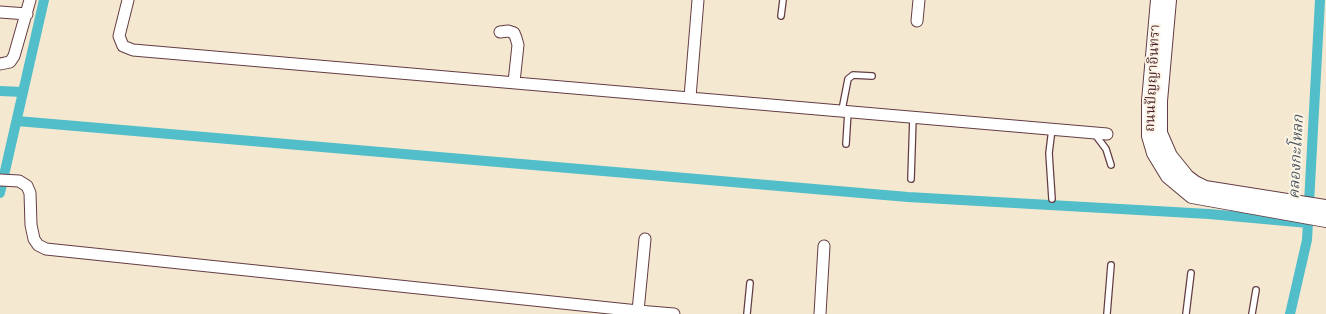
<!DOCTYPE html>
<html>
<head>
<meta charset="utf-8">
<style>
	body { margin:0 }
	canvas { display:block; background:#f4e9d0 }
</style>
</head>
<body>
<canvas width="1326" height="314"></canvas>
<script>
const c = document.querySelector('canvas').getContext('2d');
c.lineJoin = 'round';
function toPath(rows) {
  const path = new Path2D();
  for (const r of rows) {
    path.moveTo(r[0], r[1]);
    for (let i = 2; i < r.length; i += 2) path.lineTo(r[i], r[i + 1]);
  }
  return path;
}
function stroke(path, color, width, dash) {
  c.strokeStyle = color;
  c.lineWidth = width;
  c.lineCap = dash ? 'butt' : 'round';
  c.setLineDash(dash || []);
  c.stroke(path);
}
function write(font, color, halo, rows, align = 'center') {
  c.font = font + ' "Gentium Book Plus","Noto Serif Thai",serif';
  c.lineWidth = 4;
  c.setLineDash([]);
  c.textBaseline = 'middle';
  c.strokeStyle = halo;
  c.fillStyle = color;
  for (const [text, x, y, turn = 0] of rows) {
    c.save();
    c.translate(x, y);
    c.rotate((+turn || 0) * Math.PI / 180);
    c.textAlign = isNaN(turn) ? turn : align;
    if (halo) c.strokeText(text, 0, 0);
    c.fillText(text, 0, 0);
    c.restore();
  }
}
const canal = toPath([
	[0,91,23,92],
	[17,121,908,197,1209,214,1308,223],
	[0,193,44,0],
	[1290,314,1307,240,1320,0]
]);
const service = toPath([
	[781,16,783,0],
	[842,110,848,79,853,75,872,76],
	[1052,129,1049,153,1052,199],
	[1094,133,1106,149,1111,165],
	[846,144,848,111],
	[911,179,913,117],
	[747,314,750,283],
	[1107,314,1111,265],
	[1186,314,1191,273],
	[1252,314,1256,290]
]);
const minor = toPath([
	[128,0,119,36,123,46,133,50,1107,134],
	[0,12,27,14],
	[917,21,919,0],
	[500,32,508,31,514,33,516,38,518,45,514,82],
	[0,64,10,62,14,56,30,0],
	[690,97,698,0],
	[0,180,19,181,27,186,30,193,31,225,34,239,38,245,46,249,638,311],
	[645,239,638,311,674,314],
	[820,314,824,246]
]);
const tertiary = toPath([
	[1158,0,1149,101,1149,136,1154,153,1168,176,1192,196,1326,220],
	[1169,0,1160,101,1160,133,1170,156,1187,177,1195,183,1205,188,1326,207]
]);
const streetNames = [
	["ถนนปัญญาอินทรา",1153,78,-87]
];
const waterNames = [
	["คลองกะโหลก",1297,157,-87]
];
stroke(canal, '#51beca', 10);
stroke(service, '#643d44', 8);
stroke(minor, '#643d44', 13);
stroke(tertiary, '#643d44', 16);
stroke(service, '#fff', 5.5);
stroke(minor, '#fff', 11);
stroke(tertiary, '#fff', 14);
write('14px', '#4a1f2b', '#fcf5e5', streetNames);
write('italic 15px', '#4c5763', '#fcf5e5', waterNames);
</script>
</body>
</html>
